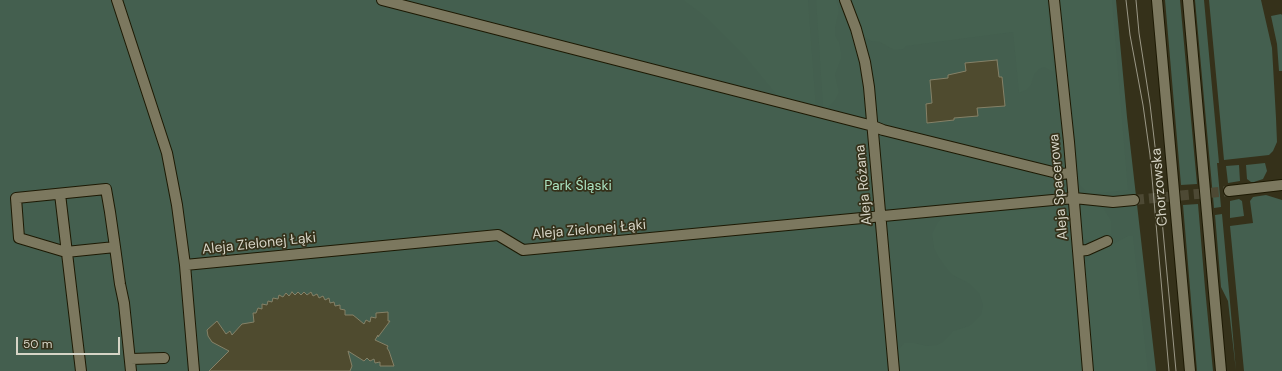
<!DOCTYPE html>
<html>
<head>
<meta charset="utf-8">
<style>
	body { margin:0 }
	#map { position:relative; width:1282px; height:371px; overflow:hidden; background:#35311a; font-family:"DM Sans",sans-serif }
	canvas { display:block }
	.scale { position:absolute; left:16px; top:337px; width:104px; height:18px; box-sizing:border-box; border:2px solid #d6d4c6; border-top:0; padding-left:5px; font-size:12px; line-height:14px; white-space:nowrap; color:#d6d4c6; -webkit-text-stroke:3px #35311a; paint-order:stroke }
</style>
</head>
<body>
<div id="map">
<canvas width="1282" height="371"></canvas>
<div class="scale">50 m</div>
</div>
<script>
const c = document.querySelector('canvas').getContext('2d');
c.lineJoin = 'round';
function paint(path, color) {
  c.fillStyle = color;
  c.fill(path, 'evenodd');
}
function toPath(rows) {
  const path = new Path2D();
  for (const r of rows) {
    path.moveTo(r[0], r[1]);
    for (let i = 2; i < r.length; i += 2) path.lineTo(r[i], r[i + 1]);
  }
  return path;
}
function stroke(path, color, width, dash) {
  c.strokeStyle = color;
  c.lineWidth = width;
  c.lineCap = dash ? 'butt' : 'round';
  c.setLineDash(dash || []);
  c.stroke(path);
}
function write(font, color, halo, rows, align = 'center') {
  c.font = font + ' "DM Sans",sans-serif';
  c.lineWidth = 3.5;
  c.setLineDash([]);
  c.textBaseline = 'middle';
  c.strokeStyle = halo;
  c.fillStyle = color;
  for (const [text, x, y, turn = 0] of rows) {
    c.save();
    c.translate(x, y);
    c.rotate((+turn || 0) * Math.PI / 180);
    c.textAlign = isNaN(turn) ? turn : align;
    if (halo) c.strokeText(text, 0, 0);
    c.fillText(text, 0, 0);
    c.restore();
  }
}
const green = toPath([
	[0,0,1116,0,1127,117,1156,371,0,371],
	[1165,0,1180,0,1197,184,1181,185],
	[1195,0,1204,0,1219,163,1217,163,1221,207,1214,208],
	[1209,0,1261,0,1272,48,1276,118,1277,142,1273,151,1269,155,1224,160],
	[1281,14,1282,15,1282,71,1279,71,1277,44,1271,16],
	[1265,163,1267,171,1263,179,1254,182,1251,182,1247,179,1246,165],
	[1239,165,1240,181,1228,183,1226,166],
	[1266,195,1282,200,1282,371,1244,371,1230,226,1253,223,1250,201,1253,197],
	[1239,199,1242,201,1244,216,1230,218,1230,201],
	[1198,204,1205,288,1213,371,1197,371,1183,205],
	[1222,214,1230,302,1236,371,1228,301,1221,287,1215,215]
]);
const forest = toPath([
	[683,0,808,0,816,108,780,99,743,54,702,14],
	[816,0,836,0,838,6,839,11,835,28,835,35,839,42,841,52,841,59,835,75,839,92,835,100,828,107,825,108,823,106],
	[850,0,1047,0,1054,72,1044,67,1039,69,1034,75,1031,85,1026,90,1019,93,1013,32,906,46,903,49,894,50,880,42,871,41,864,37],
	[1060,0,1112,0,1128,190,1088,194,1080,185],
	[1080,206,1099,206,1104,209,1112,222,1111,223,1111,234,1096,241,1091,242,1084,239,1082,236],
	[1068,209,1082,371,900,371,898,350,904,343,914,343,927,346,937,345,943,342,953,331,969,326,981,315,983,305,979,293,968,283,953,275,947,269,939,258,934,248,932,234,938,222,942,218,947,215,980,211],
	[1128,236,1133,236,1148,371,1094,371,1085,267,1086,262,1090,256]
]);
const building = toPath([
	[997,60,999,77,1002,77,1005,106,977,108,978,116,954,118,954,120,927,123,926,104,932,103,930,80,948,78,948,75,966,71,965,63,997,60],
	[292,292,295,295,298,292,301,295,304,292,307,295,311,292,313,296,317,294,319,298,323,296,325,300,329,298,330,303,334,302,335,306,340,305,340,309,345,310,345,315,353,315,364,324,366,320,370,322,371,317,376,318,376,313,388,312,388,321,390,321,378,337,378,335,375,340,388,346,387,348,389,351,394,366,380,366,380,362,375,363,374,359,370,361,367,358,364,361,348,351,352,366,350,371,209,371,229,351,212,342,208,336,207,330,217,321,226,334,230,331,232,335,242,324,254,322,253,313,256,313,258,308,262,309,262,304,267,305,268,301,272,302,273,298,278,299,279,295,283,297,286,293,289,296,292,292]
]);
const streetTunnel = toPath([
	[1134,200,1229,191]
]);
const street = toPath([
	[117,0,167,153,177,205,185,265,194,371],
	[382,0,873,126,883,130,1061,174,1071,173],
	[845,0,856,29,865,62,869,87,894,371],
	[1054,0,1069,142,1088,371],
	[1229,191,1282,185],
	[60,194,81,371],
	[115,247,66,252,19,238,16,198,106,189,110,212,115,247,120,284,124,303,131,371],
	[1078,251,1087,250,1107,241],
	[185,265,498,235,523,250,1074,198,1113,202,1134,200],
	[131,359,164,358]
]);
const secondary = toPath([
	[1157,0,1190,371],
	[1188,0,1221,371]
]);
const tram = toPath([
	[1126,0,1130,35,1143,105,1150,155,1169,371],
	[1136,0,1139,33,1150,104,1156,155,1176,371]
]);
const streetNames = [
	["Aleja Różana",864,185,-95],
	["Aleja Spacerowa",1059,187,-95],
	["Chorzowska",1160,187,-95],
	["Aleja Zielonej Łąki",589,230,-5],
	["Aleja Zielonej Łąki",259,244,-6]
];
const parkNames = [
	["Park Śląski",578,186]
];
paint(green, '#445f4f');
paint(forest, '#456150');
paint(building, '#4f4b2f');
stroke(building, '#858167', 1);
stroke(streetTunnel, '#4d4934', 10, [10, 5]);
stroke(street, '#1d1903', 12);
stroke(secondary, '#1d1903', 12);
stroke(street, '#7c785f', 10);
stroke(secondary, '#7c785f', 10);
stroke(tram, '#9b9887', 1);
write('14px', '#d6d4c6', '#35311a', streetNames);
write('14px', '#abe2c0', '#35311a', parkNames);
</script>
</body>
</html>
